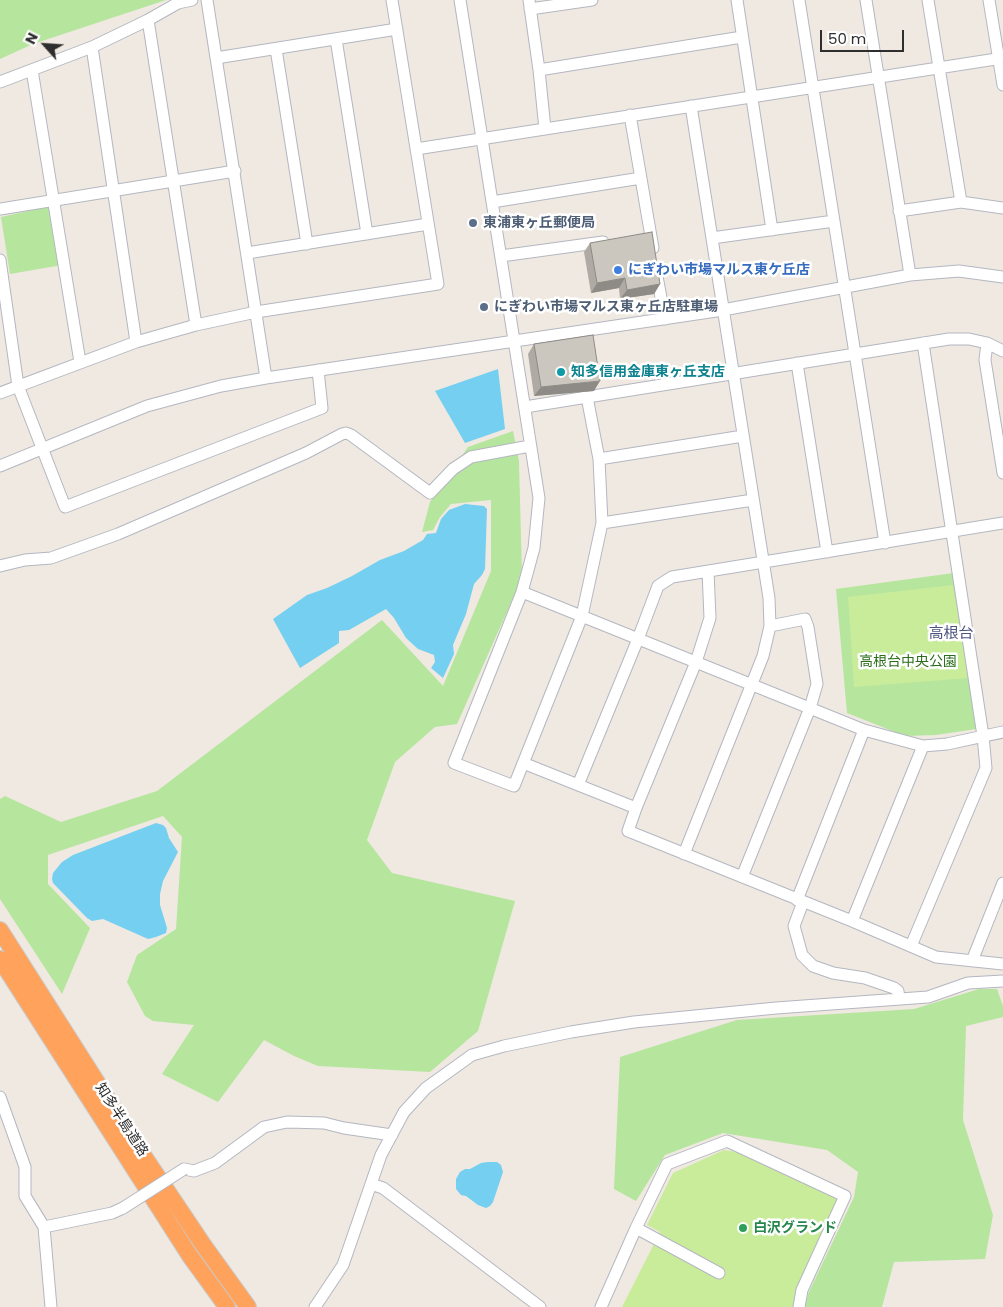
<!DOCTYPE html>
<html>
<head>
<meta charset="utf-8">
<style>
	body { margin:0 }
	#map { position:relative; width:1003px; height:1307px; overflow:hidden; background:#efe9e1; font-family:Poppins,sans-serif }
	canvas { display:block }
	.north { position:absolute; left:20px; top:20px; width:50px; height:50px; -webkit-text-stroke:4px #fff; paint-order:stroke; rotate:296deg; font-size:14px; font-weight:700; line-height:20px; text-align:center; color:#2e2e2e }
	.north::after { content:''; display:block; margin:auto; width:18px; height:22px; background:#2e2e2e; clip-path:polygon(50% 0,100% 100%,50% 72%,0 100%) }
	.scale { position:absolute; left:820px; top:30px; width:84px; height:22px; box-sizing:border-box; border:2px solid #2e2e2e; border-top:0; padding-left:6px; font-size:15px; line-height:18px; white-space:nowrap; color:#2e2e2e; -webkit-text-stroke:4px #fff; paint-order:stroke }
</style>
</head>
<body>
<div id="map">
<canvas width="1003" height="1307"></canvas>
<div class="north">N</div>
<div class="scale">50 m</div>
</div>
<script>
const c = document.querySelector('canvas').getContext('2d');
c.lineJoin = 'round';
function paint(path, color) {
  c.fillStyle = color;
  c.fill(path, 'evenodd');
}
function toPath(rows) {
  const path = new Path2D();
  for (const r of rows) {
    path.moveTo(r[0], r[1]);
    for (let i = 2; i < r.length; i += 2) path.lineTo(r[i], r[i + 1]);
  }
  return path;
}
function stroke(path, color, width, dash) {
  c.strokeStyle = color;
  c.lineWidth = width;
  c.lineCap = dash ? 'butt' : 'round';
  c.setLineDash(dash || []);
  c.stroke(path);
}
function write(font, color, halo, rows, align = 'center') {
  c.font = font + ' Poppins,"Noto Sans JP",sans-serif';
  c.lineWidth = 5;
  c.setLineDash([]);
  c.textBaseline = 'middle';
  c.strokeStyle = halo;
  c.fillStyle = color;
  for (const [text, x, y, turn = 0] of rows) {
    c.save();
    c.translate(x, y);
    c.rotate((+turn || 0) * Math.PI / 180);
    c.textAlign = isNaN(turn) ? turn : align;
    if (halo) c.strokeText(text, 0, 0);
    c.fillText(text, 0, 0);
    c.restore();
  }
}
const green = toPath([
	[0,0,166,0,33,44,0,59],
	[51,206,62,265,10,274,1,217],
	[513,431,519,461,522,578,457,724,435,727,395,762,367,840,392,873,515,901,478,1031,430,1072,318,1066,294,1056,264,1040,218,1102,162,1074,194,1025,153,1021,145,1016,127,982,137,955,176,929,182,837,163,816,48,855,48,884,90,928,62,994,0,899,0,799,5,796,61,822,157,791,382,620,443,686,491,571,491,500,451,504,440,517,433,530,422,532,430,502,468,447],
	[961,572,983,728,936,735,905,736,847,713,836,589],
	[979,989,997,989,1003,1006,1003,1017,966,1026,963,1120,993,1215,985,1259,894,1262,882,1307,805,1307,808,1294,854,1197,858,1172,827,1150,723,1133,665,1155,636,1201,614,1189,620,1057,737,1020,914,1009]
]);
const pitch = toPath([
	[953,585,969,678,854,687,848,597],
	[724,1150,763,1156,847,1196,794,1307,622,1307,660,1232,647,1225,673,1173]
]);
const water = toPath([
	[498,369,505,429,465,443,435,391],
	[465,504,484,506,487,509,485,569,482,575,474,584,466,614,453,645,454,654,443,678,431,668,435,662,434,655,418,649,406,638,394,618,386,609,349,630,339,631,339,643,300,668,273,619,307,595,327,588,352,576,380,560,404,551,423,540,427,534,436,533,441,519,449,510],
	[156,823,163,825,166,828,169,838,178,852,163,881,160,894,160,905,167,928,166,933,156,937,148,939,103,919,92,921,87,918,53,883,52,879,53,873,62,862,73,855],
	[488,1162,497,1162,501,1165,503,1172,493,1202,490,1206,486,1208,478,1205,466,1196,461,1195,456,1189,456,1179,460,1172,465,1169,470,1169,481,1163]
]);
const minor = toPath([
	[207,0,266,378],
	[460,0,539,498,534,548,522,592,454,763,514,786,582,616,602,523,599,459,587,397],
	[529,0,539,70,545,129],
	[737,0,772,230],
	[799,0,885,543],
	[866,0,910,275],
	[928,0,961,202],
	[989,0,1003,85],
	[530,9,592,0],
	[148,20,196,325],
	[336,39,367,234],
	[92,47,136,342],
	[276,49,307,244],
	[216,58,397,29],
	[32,70,80,362],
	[539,70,742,37],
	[0,82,92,47,148,20,178,3,192,0],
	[630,115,653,248],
	[416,149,1003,58],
	[492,202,641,178],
	[0,209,235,171],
	[899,211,961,202,1003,208],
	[712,238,834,221],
	[247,253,428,224],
	[501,256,603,242],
	[0,260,18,386,65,507,322,408,318,370],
	[656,271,665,319],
	[987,343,985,360,1003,473],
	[797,363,827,552],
	[0,393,136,342,196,325,256,312,438,284,392,0],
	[525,407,949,339,969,339,987,343,1003,351],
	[599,459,743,436],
	[0,466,147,406,221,386,266,378,723,310,910,275,959,271,1003,277],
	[602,523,753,500],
	[0,566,25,560,51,558,118,534,306,453,342,434,346,433,351,435,430,493,453,469,471,457,530,446],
	[708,571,710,618,696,662,636,808,628,831,852,921,936,957,1003,964],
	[522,592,864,730,923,746,947,744,1003,732],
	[523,763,636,808],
	[578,785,638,639,658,586,672,577,1003,523],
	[684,854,763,656,770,626,769,598,691,106],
	[742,877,810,708,817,684,808,627,805,619,770,626],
	[797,900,864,730],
	[803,902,794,926,802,955,813,966,833,973,865,978,894,988,898,991,899,999],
	[852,921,923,746],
	[911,946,986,768,983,736,923,343],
	[972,961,1003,883],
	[0,1097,25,1167,25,1196,44,1227,51,1307],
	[184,1169,194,1171,215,1163,264,1127,287,1122,324,1123,344,1128,392,1135],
	[371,1184,383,1188,540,1307],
	[44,1227,112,1213,123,1208],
	[636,1228,667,1164,727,1141,845,1196,802,1290,799,1307],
	[315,1307,343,1265,381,1155,404,1112,426,1088,472,1055,504,1046,571,1032,634,1022,776,1008,928,997,968,983,1003,981],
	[601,1307,636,1228,719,1273]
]);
const highway = toPath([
	[0,930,147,1161,204,1246,248,1307],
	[0,959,190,1256,227,1307]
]);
const minorBridge = toPath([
	[123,1208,184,1169]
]);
const wall = toPath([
	[590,243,660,284,654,294,620,299,619,288,591,293,584,252],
	[534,344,594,391,534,396,528,354]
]);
const shadedWall = toPath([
	[625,278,619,288,591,293,597,283],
	[660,284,654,294,620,299,627,290],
	[600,381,594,391,534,396,541,387]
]);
const building = toPath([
	[652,232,660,284,627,290,625,278,597,283,590,243,652,232],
	[593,335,600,381,541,387,534,344,593,335]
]);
const markers = [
	[473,223,5,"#5c6f8a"],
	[618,270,5,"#3f7fe0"],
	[484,307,5,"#5c6f8a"],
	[561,372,5,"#0f9aa8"],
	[743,1228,5,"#2e9e5b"]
];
const serviceNames = [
	["東浦東ヶ丘郵便局",483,223],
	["にぎわい市場マルス東ヶ丘店駐車場",494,307]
];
const shopNames = [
	["にぎわい市場マルス東ケ丘店",628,270]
];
const cultureNames = [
	["知多信用金庫東ヶ丘支店",571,372]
];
const parkNames = [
	["高根台中央公園",908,662]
];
const streetNames = [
	["知多半島道路",121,1120,57]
];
const leisureNames = [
	["白沢グランド",753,1228]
];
const neighbourhoodNames = [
	["高根台",951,634]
];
paint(green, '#b6e59e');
paint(pitch, '#c9ec9a');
paint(water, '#75cff0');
stroke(minor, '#b4b7c1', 13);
stroke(highway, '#c9c9c9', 18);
stroke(minor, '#fff', 11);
stroke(highway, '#ffa35c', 16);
stroke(minorBridge, '#b4b7c1', 13, []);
stroke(minorBridge, '#fff', 11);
paint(wall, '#afaba4');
paint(shadedWall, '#8e8b86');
paint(building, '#cbc7bf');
stroke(building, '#8e8b86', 1);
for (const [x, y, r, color] of markers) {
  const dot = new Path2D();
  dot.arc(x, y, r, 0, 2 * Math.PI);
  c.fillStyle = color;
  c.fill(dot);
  stroke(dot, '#fff', 2);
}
write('bold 14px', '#4e5e75', '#fff', serviceNames, 'left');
write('bold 14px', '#366cbe', '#fff', shopNames, 'left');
write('bold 14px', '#0d838f', '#fff', cultureNames, 'left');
write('14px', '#2c6e1b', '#fff', parkNames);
write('14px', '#2e2e2e', '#fff', streetNames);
write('bold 14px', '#27864d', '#fff', leisureNames, 'left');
write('15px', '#4d5680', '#fff', neighbourhoodNames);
</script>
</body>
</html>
